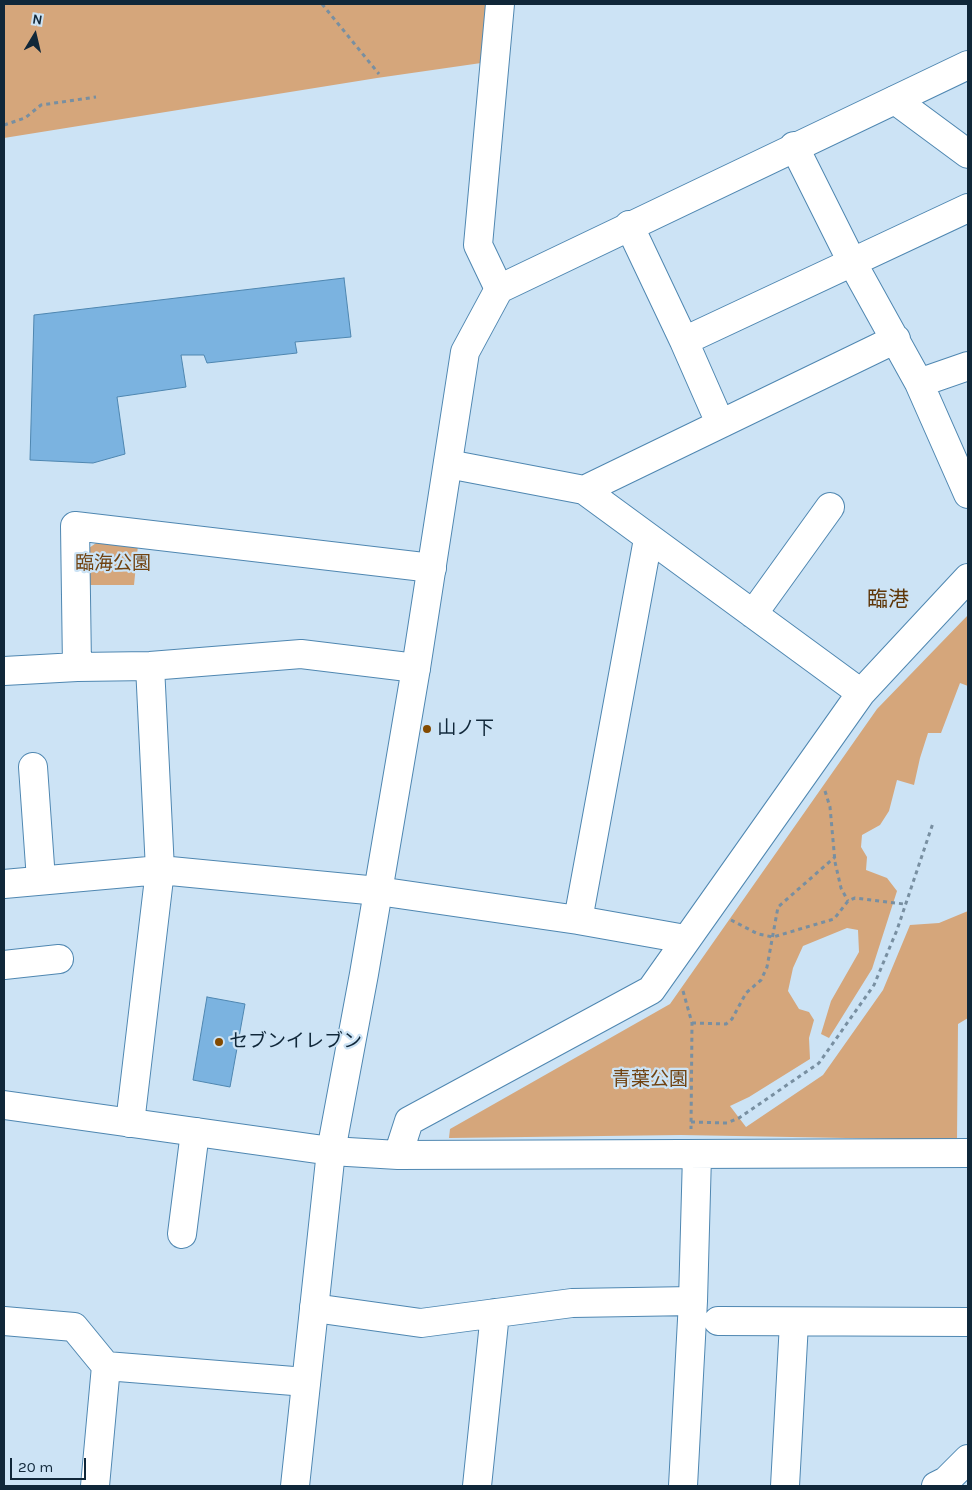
<!DOCTYPE html>
<html>
<head>
<meta charset="utf-8">
<style>
	body { margin:0 }
	#map { position:relative; width:972px; height:1490px; overflow:hidden; background:#cce3f5; font-family:Karla,sans-serif }
	canvas { display:block }
	.frame { position:absolute; inset:0; border:5px solid #102739; pointer-events:none }
	.north { position:absolute; left:10px; top:10px; width:50px; height:50px; -webkit-text-stroke:4px #cce3f5; paint-order:stroke; rotate:9deg; font-size:14px; font-weight:700; line-height:20px; text-align:center; color:#102739 }
	.north::after { content:''; display:block; margin:auto; width:18px; height:22px; background:#102739; clip-path:polygon(50% 0,100% 100%,50% 72%,0 100%) }
	.scale { position:absolute; left:10px; top:1458px; width:76px; height:22px; box-sizing:border-box; border:2px solid #102739; border-top:0; padding-left:6px; font-size:15px; line-height:18px; white-space:nowrap; color:#102739; -webkit-text-stroke:4px #cce3f5; paint-order:stroke }
</style>
</head>
<body>
<div id="map">
<canvas width="972" height="1490"></canvas>
<div class="frame"></div>
<div class="north">N</div>
<div class="scale">20 m</div>
</div>
<script>
const c = document.querySelector('canvas').getContext('2d');
c.lineJoin = 'round';
function paint(path, color) {
  c.fillStyle = color;
  c.fill(path, 'evenodd');
}
function toPath(rows) {
  const path = new Path2D();
  for (const r of rows) {
    path.moveTo(r[0], r[1]);
    for (let i = 2; i < r.length; i += 2) path.lineTo(r[i], r[i + 1]);
  }
  return path;
}
function stroke(path, color, width, dash) {
  c.strokeStyle = color;
  c.lineWidth = width;
  c.lineCap = dash ? 'butt' : 'round';
  c.setLineDash(dash || []);
  c.stroke(path);
}
function write(font, color, halo, rows, align = 'center') {
  c.font = font + ' Karla,"Noto Sans JP",sans-serif';
  c.lineWidth = 4.5;
  c.setLineDash([]);
  c.textBaseline = 'middle';
  c.strokeStyle = halo;
  c.fillStyle = color;
  for (const [text, x, y, turn = 0] of rows) {
    c.save();
    c.translate(x, y);
    c.rotate((+turn || 0) * Math.PI / 180);
    c.textAlign = isNaN(turn) ? turn : align;
    if (halo) c.strokeText(text, 0, 0);
    c.fillText(text, 0, 0);
    c.restore();
  }
}
const green = toPath([
	[4,4,500,4,495,61,377,78,4,138],
	[99,541,138,545,134,585,89,585,89,548],
	[968,615,968,686,960,683,941,733,928,733,920,758,914,785,897,780,889,811,880,825,862,835,861,847,867,857,866,870,887,878,897,891,872,969,829,1038,821,1034,831,1001,859,952,858,930,847,928,803,946,793,968,788,991,799,1009,809,1012,814,1020,809,1038,810,1059,749,1097,730,1106,746,1127,823,1075,883,990,910,925,939,923,968,911,968,1018,958,1024,957,1140,681,1135,449,1138,450,1129,670,1004,877,709]
]);
const building = toPath([
	[344,278,351,337,295,342,297,353,207,363,204,355,181,355,186,387,117,397,125,454,93,463,30,460,34,315,344,278],
	[207,997,245,1004,230,1087,193,1080,207,997]
]);
const path = toPath([
	[322,4,379,74],
	[4,125,25,118,41,105,96,97],
	[825,791,830,807,835,862,841,888,848,901],
	[731,920,758,934,773,937,834,919,848,901,855,898,904,904],
	[683,991,692,1023,691,1129],
	[692,1023,726,1024,732,1019,746,993,761,980,767,967,778,907,835,857],
	[691,1122,727,1123,739,1118,819,1063,874,985,897,930,933,823]
]);
const minor = toPath([
	[895,100,968,154],
	[794,146,852,262,919,383,968,494],
	[629,225,684,341,968,208],
	[499,289,478,245,500,4],
	[684,341,720,423],
	[919,383,968,366],
	[448,464,584,490,861,693],
	[584,490,896,339],
	[753,614,830,507],
	[77,667,75,526,432,568],
	[4,671,77,667,150,666,301,654,416,668],
	[33,767,41,880],
	[4,884,160,870,378,891,578,920,648,539],
	[578,920,685,939],
	[4,965,59,959],
	[130,1123,160,870,150,666],
	[331,1151,398,1155,968,1153],
	[398,1155,409,1121,651,990,861,693,968,578],
	[182,1234,195,1132],
	[314,1308,421,1323,572,1303,693,1301],
	[4,1321,74,1327,106,1366,306,1382],
	[718,1321,968,1322],
	[95,1486,106,1366],
	[477,1486,495,1313],
	[683,1486,693,1301,697,1155],
	[785,1486,794,1323],
	[936,1486,946,1481,968,1459]
]);
const tertiary = toPath([
	[4,1105,331,1151],
	[295,1486,331,1151,364,974,416,668,465,352,499,289,968,65]
]);
const markers = [
	[427,729,5,"#834a00"],
	[219,1042,5,"#834a00"]
];
const parkNames = [
	["臨海公園",113,564],
	["青葉公園",650,1080]
];
const poiNames = [
	["山ノ下",437,729],
	["セブンイレブン",229,1042]
];
const quarterNames = [
	["臨港",888,600]
];
paint(green, '#d5a67b');
paint(building, '#7bb3e0');
stroke(building, '#4e86b0', 1);
stroke(minor, '#4f87b1', 30);
stroke(tertiary, '#4f87b1', 30);
stroke(path, '#788fa1', 3, [4, 4]);
stroke(minor, '#fff', 28);
stroke(tertiary, '#fff', 28);
for (const [x, y, r, color] of markers) {
  const dot = new Path2D();
  dot.arc(x, y, r, 0, 2 * Math.PI);
  c.fillStyle = color;
  c.fill(dot);
  stroke(dot, '#cce3f5', 2);
}
write('19px', '#704312', '#cce3f5', parkNames);
write('19px', '#102739', '#cce3f5', poiNames, 'left');
write('21px', '#5e3608', '#cce3f5', quarterNames);
</script>
</body>
</html>
